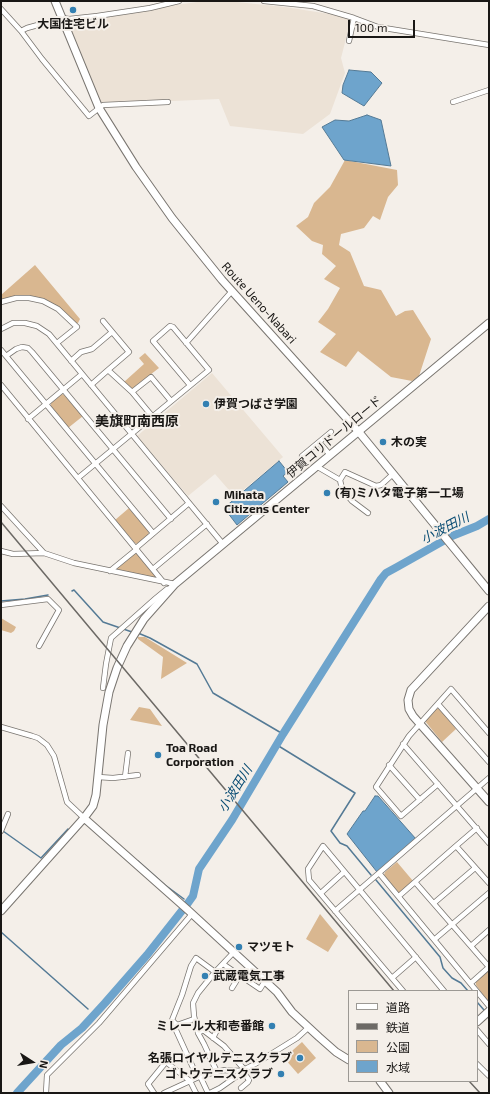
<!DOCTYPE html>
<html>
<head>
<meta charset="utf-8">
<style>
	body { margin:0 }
	#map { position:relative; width:490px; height:1094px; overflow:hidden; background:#f4efe9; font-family:"Exo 2","Noto Sans JP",sans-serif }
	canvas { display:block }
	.frame { position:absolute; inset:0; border:2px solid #191715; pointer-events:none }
	.legend { position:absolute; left:348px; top:990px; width:130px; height:92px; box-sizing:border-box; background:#f4efe9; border:1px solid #9c9994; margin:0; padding:5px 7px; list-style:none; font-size:12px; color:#191715 }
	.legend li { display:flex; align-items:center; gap:8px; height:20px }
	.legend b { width:20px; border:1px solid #9c9994 }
	.north { position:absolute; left:12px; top:1042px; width:40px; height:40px; -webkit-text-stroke:3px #f4efe9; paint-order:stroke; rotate:102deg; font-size:11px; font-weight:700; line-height:16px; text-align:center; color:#191715 }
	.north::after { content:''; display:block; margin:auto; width:14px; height:18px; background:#191715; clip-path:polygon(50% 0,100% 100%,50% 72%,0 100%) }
	.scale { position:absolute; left:348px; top:20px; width:67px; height:18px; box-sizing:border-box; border:2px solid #191715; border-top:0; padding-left:5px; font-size:12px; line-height:14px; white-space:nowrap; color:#191715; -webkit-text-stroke:3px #f4efe9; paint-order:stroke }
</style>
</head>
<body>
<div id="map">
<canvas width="490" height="1094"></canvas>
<div class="frame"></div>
<ul class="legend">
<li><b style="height:5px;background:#fff"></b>道路</li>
<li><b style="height:5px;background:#6c6965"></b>鉄道</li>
<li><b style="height:11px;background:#d9b790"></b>公園</li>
<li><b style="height:11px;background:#6ea4cc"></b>水域</li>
</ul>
<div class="north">N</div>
<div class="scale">100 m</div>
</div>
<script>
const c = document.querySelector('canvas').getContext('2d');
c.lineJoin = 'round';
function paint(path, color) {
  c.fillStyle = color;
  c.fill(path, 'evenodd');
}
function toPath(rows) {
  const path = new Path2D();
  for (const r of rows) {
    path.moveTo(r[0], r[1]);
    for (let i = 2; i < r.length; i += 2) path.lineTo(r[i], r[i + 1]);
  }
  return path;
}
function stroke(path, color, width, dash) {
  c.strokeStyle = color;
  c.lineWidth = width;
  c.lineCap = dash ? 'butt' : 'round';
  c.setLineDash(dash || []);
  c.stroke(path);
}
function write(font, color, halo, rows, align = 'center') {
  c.font = font + ' "Exo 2","Noto Sans JP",sans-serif';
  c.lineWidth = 4;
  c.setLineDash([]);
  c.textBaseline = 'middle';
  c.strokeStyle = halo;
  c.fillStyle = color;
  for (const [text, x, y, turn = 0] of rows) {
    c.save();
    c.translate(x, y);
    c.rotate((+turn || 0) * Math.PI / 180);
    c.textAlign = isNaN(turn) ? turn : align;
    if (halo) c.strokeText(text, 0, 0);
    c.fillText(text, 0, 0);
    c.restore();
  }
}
const built = toPath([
	[204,1,227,1,285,7,336,15,351,19,341,58,345,73,330,114,303,134,230,126,219,99,103,104,99,100,69,24,69,20],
	[212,373,283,457,235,497,215,474,188,496,137,436]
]);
const green = toPath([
	[345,160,397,170,398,185,388,197,380,220,373,216,364,228,341,234,339,245,350,252,364,286,381,290,396,316,405,311,413,310,431,339,419,376,412,381,391,377,358,351,346,367,320,352,336,334,318,322,328,309,340,288,324,279,336,266,322,254,323,245,312,241,296,226,308,217,314,203,330,187],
	[35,265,80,319,78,323,75,323,59,307,40,298,1,300,1,295],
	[145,353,159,368,133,388,130,388,124,382,144,364,139,358],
	[62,394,64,395,83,416,68,428,51,406,51,403],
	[129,508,149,532,148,535,137,544,135,543,115,520],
	[134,553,138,554,156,577,156,579,116,571,115,569],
	[1,618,16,627,14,631,11,633,1,630],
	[138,637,145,637,187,663,161,679,163,657,138,639],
	[139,707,150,709,162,726,130,720],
	[436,709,440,709,456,729,442,742,425,721],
	[397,862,413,881,400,892,398,892,384,875,385,872],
	[320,914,338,936,328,952,306,939],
	[488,971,489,972,489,1003,476,985,476,982],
	[302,1042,316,1058,298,1074,284,1058]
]);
const water = toPath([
	[349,70,371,72,382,83,364,106,342,93,343,85,349,70],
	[367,115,381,120,391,166,344,160,322,127,335,120,349,121,367,115],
	[279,461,288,472,283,476,288,482,237,525,224,508,279,461],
	[375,796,378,796,416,839,377,872,347,834,363,811,365,811,375,796]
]);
const stream = toPath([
	[72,591,74,590,103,622,132,632],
	[1,601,25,599,48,595],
	[138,633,150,638,197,664,213,693,283,734],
	[277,745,355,793,331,831,340,843,347,846,371,875],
	[3,831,41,858,68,829],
	[138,861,165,885,184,899],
	[376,880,440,957,443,968,452,978,461,983,468,991],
	[1,932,88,1009],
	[477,1002,484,1010]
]);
const river = toPath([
	[17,1093,61,1045,82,1028,105,1003,147,955,188,903,193,896,199,869,232,820,283,734,381,579,386,573,397,567,452,536,477,526,489,519]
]);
const street = toPath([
	[264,1,313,6,354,18,378,27,489,45],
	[1,9,21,31,42,59,89,116,103,105,168,102],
	[21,31,27,28,63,18,69,19,97,16,150,8,179,1],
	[349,41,354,18],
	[453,102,489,90],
	[1,302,16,298,29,298,43,301,58,309,77,327,57,343],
	[103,321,129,352,108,370],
	[1,329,13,323,25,323,37,326,49,334,223,544],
	[186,343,232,291],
	[1,350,153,533],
	[6,356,16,349,22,347,28,348,32,352,171,519],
	[71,361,81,352,92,349,112,332],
	[1,385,164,583],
	[91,385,108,370,132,392,152,416],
	[132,392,151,377,171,401],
	[28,419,82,374],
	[319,442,330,455],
	[302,456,331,432],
	[316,466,340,480,345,472,376,486,381,485,393,474],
	[78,478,209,370,173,327,170,326,153,341,190,385],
	[340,480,342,489,352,501,368,513],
	[1,506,44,553],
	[136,548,189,503],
	[1,551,13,554,44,553,74,563,175,584],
	[153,569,207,524],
	[110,571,137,549],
	[1,605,48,599,59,610,39,646],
	[103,688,106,664,111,638,156,598,167,589],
	[438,704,489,762],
	[1,727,32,736,38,738,47,745,54,756,67,802,84,818],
	[403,744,489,843],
	[389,765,420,800],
	[98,777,113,778,138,775],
	[125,777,128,753],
	[438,784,401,816,376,787,409,736,451,689,489,733],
	[1,831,8,814],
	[456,846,477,828],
	[379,873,489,1006],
	[415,882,489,967],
	[321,893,344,872],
	[399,896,456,846,489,883],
	[434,903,475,868],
	[335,911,489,778],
	[435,939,489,893],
	[471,946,489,930],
	[223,964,260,989,265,981],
	[392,978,416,957],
	[471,983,489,967],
	[232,988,240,975],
	[403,991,309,880,308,869,323,846,444,991],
	[194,1019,177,1025,175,1028,195,1072,200,1076,208,1093],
	[177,1025,172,1020,182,995,191,966,196,958,215,972],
	[477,1030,489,1044],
	[198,1033,203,1030,224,1046,244,1069],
	[213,1038,219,1026],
	[477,1064,489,1076],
	[217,1072,204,1044,198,1033,194,1016,193,1003,198,993,215,972,233,953],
	[241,1088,248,1082,249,1080,242,1070],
	[46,1093,47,1075,99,1023,192,914],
	[154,1093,148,1084,166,1062,190,1081,196,1093],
	[164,1093,203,1075,225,1070,241,1071,255,1064,297,1038,309,1027],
	[210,1093,220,1088,237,1076,241,1071]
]);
const secondary = toPath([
	[489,606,411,690,408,700,409,709,413,716,489,802],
	[84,818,189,911,277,992,292,1012,319,1037,336,1052,349,1060],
	[1,911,84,818,93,806,96,795,103,725,109,692,117,668,127,646,144,619,175,584,489,323],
	[477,1022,489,1011],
	[380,1081,389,1093]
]);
const primary = toPath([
	[55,1,99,108,136,167,172,218,222,280,358,431,489,591]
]);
const rail = toPath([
	[1,522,394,991],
	[469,1081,480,1093]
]);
const markers = [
	[73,10,4,"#3380b2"],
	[206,404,4,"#3380b2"],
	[383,442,4,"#3380b2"],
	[327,493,4,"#3380b2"],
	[216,502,4,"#3380b2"],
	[158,755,4,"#3380b2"],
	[239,947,4,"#3380b2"],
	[205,976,4,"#3380b2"],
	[272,1026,4,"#3380b2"],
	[300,1058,4,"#3380b2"],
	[281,1074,4,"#3380b2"]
];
const poiNames = [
	["大国住宅ビル",73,24,"center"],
	["伊賀つばさ学園",214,404],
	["木の実",391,442],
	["(有)ミハタ電子第一工場",335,493],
	["Mihata",224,495],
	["Citizens Center",224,509],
	["Toa Road",166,748],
	["Corporation",166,762],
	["マツモト",247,947],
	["武蔵電気工事",213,976],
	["ミレール大和壱番館",264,1026,"right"],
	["名張ロイヤルテニスクラブ",292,1058,"right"],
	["ゴトウテニスクラブ",273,1074,"right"]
];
const streetNames = [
	["Route Ueno-Nabari",259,303,48],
	["伊賀コリドールロード",334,437,-40]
];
const waterNames = [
	["小波田川",445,528,-27],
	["小波田川",235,789,-58]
];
const quarterNames = [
	["美旗町南西原",137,421]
];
paint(built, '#ece2d6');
paint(green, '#d9b790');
paint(water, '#6ea4cc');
stroke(water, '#547a95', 1);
stroke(stream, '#547a95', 1.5);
stroke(river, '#6ea4cc', 8);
stroke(street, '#797570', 6);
stroke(secondary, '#797570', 9);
stroke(primary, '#797570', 9);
stroke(street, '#fff', 4.5);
stroke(secondary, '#fff', 7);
stroke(primary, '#fff', 7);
stroke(rail, '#6c6965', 1.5);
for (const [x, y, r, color] of markers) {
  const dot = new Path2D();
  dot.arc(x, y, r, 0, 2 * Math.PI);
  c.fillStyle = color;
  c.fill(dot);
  stroke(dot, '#f4efe9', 1.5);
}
write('bold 12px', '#191715', '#f4efe9', poiNames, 'left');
write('12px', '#191715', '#f4efe9', streetNames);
write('italic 13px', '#084c73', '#f4efe9', waterNames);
write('bold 14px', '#191715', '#f4efe9', quarterNames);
</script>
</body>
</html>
